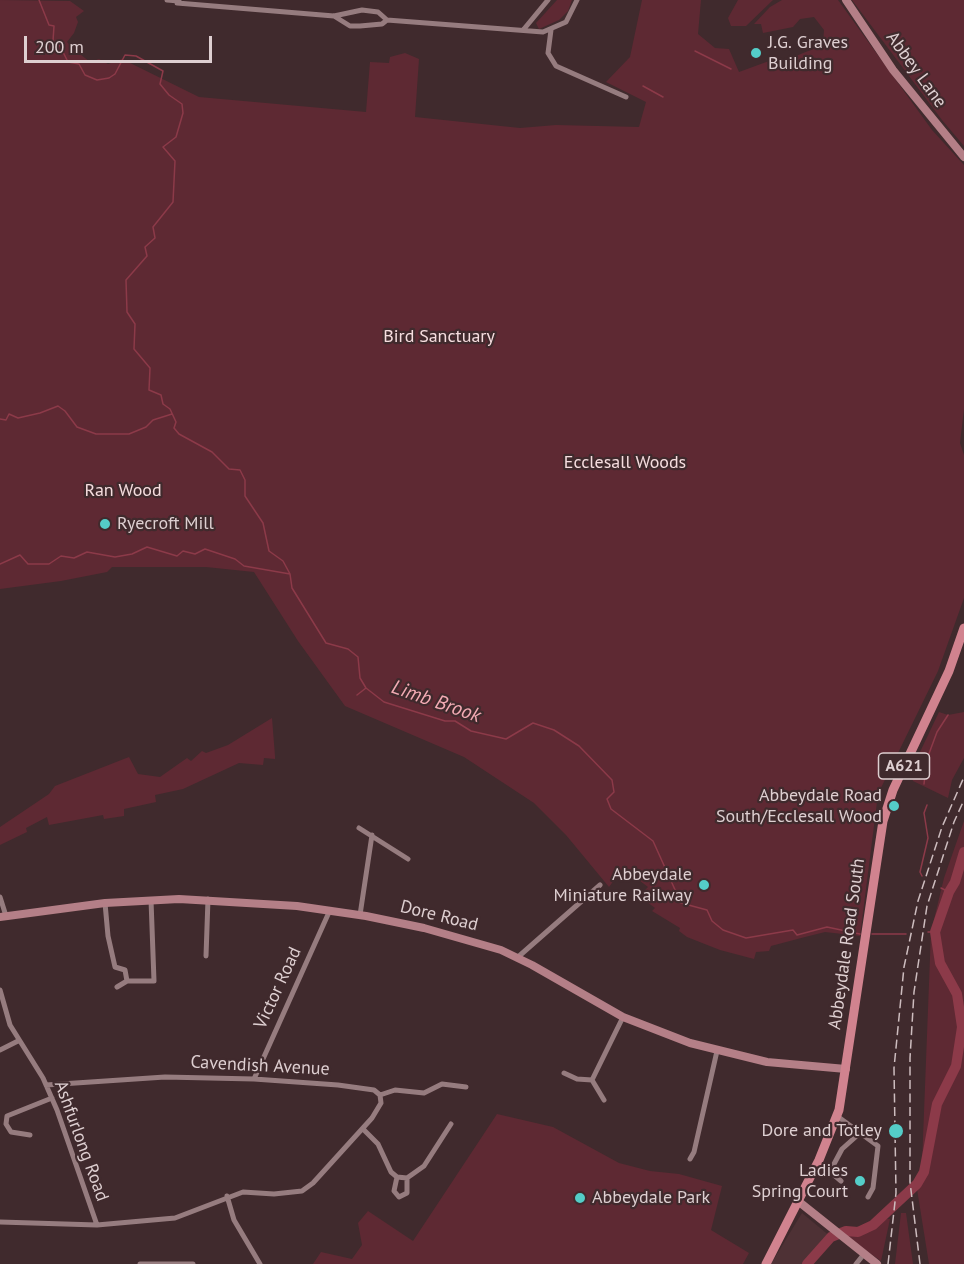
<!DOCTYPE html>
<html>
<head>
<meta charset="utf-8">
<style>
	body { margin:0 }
	#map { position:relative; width:964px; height:1264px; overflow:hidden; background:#402a2d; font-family:"PT Sans",sans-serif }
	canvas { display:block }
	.scale { position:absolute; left:24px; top:36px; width:188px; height:27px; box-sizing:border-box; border:3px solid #decfd1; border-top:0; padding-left:8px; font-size:18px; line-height:21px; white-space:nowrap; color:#decfd1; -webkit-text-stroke:4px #402a2d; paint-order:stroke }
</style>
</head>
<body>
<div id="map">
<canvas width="964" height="1264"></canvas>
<div class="scale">200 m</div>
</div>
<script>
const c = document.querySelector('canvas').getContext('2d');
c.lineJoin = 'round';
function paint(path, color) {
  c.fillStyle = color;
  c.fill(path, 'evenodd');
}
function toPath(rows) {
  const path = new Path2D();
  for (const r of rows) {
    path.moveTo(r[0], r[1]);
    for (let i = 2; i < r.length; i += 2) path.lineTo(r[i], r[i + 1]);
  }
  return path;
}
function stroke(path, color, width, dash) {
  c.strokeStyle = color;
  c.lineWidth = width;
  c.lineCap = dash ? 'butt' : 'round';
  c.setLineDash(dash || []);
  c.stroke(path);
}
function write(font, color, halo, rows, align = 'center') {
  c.font = font + ' "PT Sans",sans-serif';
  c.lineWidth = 4.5;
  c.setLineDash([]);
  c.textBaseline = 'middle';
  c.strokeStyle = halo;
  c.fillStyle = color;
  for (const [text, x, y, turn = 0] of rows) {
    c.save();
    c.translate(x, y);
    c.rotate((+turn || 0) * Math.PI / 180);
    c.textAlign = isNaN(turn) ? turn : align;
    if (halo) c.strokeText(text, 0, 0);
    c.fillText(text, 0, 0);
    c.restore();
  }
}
const built = toPath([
	[802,1213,831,1237,807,1264,771,1264]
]);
const green = toPath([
	[0,0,70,1,84,11,76,17,78,22,74,33,67,42,75,50,90,62,99,59,108,64,122,59,199,97,366,112,370,62,389,63,390,57,405,53,419,59,415,117,520,128,556,125,639,127,646,102,606,82,630,57,642,0,701,0,698,34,715,48,729,49,739,72,769,61,786,60,823,45,824,30,814,17,800,19,793,27,763,33,761,24,754,24,770,7,782,0,838,0,932,130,964,165,964,409,960,443,964,455,964,598,938,671,878,794,860,936,825,932,805,937,771,946,769,951,756,952,754,959,720,950,687,937,679,931,680,928,652,911,655,908,639,896,648,887,623,868,609,887,566,835,534,803,464,757,345,706,298,641,254,572,206,567,112,567,107,572,61,581,0,589],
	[557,0,572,0,568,11,559,20,539,29,536,23],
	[738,0,773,0,746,26,731,26,728,18],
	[852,0,964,0,964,146,942,120],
	[939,712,948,715,964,712,964,758,952,780,948,798,913,781,910,773],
	[272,718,275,756,275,759,264,758,263,765,239,763,183,789,155,795,156,802,124,809,124,816,104,819,103,815,49,825,47,817,26,828,27,832,0,845,0,827,49,794,55,786,129,757,138,774,160,777,187,758,191,761,202,751,206,753,228,745],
	[964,821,964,1264,929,1264,917,1189,922,1164,931,932,944,878],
	[497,1114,553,1127,619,1163,650,1171,679,1174,722,1186,711,1230,749,1253,743,1264,313,1264,321,1252,352,1259,362,1245,358,1223,368,1211,413,1241],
	[901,1213,906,1213,913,1264,895,1264],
	[880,1218,890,1219,881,1261,844,1235,846,1231,858,1232,873,1225]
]);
const stream = toPath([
	[39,0,49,25,54,26,53,41,60,46,68,62,79,64,85,75,97,80,109,78,115,74,125,55,136,56,163,71,160,84,169,95,182,104,183,113,176,137,163,147,175,161,173,202,153,227,155,238,145,247,147,256,126,280,127,312,135,324,134,349,150,368,149,390,161,395,163,404,170,409,176,422,174,428,179,434,212,452,229,469,240,470,245,480,245,496,263,523,269,551,283,561,290,574,292,588,326,643,348,649,358,657,360,678,366,688,384,702,445,721,455,721,471,731,506,739,533,723,554,730,579,746,612,780,614,792,607,799,611,809,653,841,681,903,707,910,712,921,723,930,746,938,793,930,797,935,827,927,860,934],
	[695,51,731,69],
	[643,86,663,97],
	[0,419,6,420,9,414,18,418,40,413,58,406,65,411,77,427,96,434,129,434,146,427,153,420,172,414],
	[0,564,20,555,28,564,49,564,61,556,74,558,87,552,115,557,132,554,147,547,177,556,183,551,195,554,205,549,235,559,244,566,290,574],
	[357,695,366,688],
	[924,784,927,759,937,732,948,715],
	[922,876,920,872,928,838,924,813,927,805],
	[941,888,949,892],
	[928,932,935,932],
	[872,934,906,934]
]);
const river = toPath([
	[807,1264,831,1237,846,1231,858,1232,873,1225,917,1184,924,1172,937,1104,956,1066,962,1027,957,994,940,963,935,932,949,892,955,882,964,852]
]);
const street = toPath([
	[167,0,179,1],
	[177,3,334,16,362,10,378,12,387,20,382,24,360,26,350,26,334,16],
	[387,20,543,32,566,22,577,0],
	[524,29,548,0],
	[551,30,548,53,556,66,626,97],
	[359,828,408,859],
	[0,897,6,916],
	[105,903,108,936,115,967,125,970,127,981],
	[360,915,372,835],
	[206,956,208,899],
	[518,957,600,885],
	[117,987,127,981,154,981,151,900],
	[0,990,10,1025,43,1078,57,1110,97,1225,175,1218,243,1192,274,1194,302,1191,313,1183,372,1118,381,1103,380,1095],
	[0,1050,18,1041],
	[564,1073,577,1079,592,1080,604,1100],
	[254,1079,330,910],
	[592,1080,623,1017],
	[46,1085,165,1077,254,1079,338,1085,374,1090,380,1095],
	[380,1095,395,1090,424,1093,442,1084,466,1087],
	[837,1116,878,1146,873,1188,868,1197],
	[363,1129,378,1144,391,1172,397,1177,407,1178,424,1166,451,1124],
	[30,1135,11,1132,6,1124,7,1116,52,1098],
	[690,1159,694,1152,717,1051],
	[397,1177,394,1191,399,1197,407,1193,407,1178],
	[841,1181,834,1175,834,1164,842,1149,860,1133],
	[227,1196,234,1220,260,1264],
	[0,1222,97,1225],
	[140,1264,193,1264],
	[856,1264,864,1254]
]);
const secondary = toPath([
	[846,0,893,70,964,157],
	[0,917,105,903,179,899,297,906,366,916,424,928,501,950,532,965,623,1017,690,1043,767,1062,846,1069],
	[798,1201,877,1264]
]);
const primary = toPath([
	[766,1264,819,1160,839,1110,883,821,893,790,949,671,964,628]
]);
const rail = toPath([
	[888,1264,896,1193,894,1068,904,967,918,901,942,827,964,777],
	[920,1264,910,1182,910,1058,914,992,927,906,954,822,964,800]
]);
const markers = [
	[756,53,6,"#54cdc8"],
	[105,524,6,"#54cdc8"],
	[894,806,6,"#54cdc8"],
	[704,885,6,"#54cdc8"],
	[896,1131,8,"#54cdc8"],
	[860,1181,6,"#54cdc8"],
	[580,1198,6,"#54cdc8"]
];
const shields = [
	[904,766,51]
];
const shieldNames = [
	["A621",904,766]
];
const poiNames = [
	["J.G. Graves",768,43,"left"],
	["Building",768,64,"left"],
	["Ryecroft Mill",117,524,"left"],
	["Abbeydale Road",882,796],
	["South/Ecclesall Wood",882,817],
	["Abbeydale",692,875],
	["Miniature Railway",692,896],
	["Dore and Totley",882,1131],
	["Ladies",848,1171],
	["Spring Court",848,1192],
	["Abbeydale Park",592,1198,"left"]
];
const streetNames = [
	["Abbey Lane",916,70,54],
	["Dore Road",439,916,14],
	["Abbeydale Road South",847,944,-82],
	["Victor Road",278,988,-65],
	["Cavendish Avenue",260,1066,3],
	["Ashfurlong Road",81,1141,70]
];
const parkNames = [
	["Bird Sanctuary",439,337],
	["Ecclesall Woods",625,463],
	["Ran Wood",123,491]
];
const waterNames = [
	["Limb Brook",436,702,19]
];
paint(built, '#4e3135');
paint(green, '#5e2933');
stroke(stream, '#8c3a49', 1.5);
stroke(river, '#8c3a49', 10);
stroke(street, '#967c7f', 5);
stroke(secondary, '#b47f87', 8);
stroke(primary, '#d1838f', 9);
stroke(rail, '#cdbdbf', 1.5, [9, 4.5]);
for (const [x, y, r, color] of markers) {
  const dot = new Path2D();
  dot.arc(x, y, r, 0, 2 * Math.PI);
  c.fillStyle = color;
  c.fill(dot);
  stroke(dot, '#402a2d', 2);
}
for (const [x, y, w] of shields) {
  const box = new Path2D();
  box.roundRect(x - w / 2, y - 13, w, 26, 4.5);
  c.fillStyle = '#402a2d';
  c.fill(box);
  stroke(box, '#decfd1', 1.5);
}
write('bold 16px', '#decfd1', null, shieldNames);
write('18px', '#decfd1', '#402a2d', poiNames, 'right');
write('18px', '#decfd1', '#402a2d', streetNames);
write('18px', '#f6dddf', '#402a2d', parkNames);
write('italic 20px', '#f3abb4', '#402a2d', waterNames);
</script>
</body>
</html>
